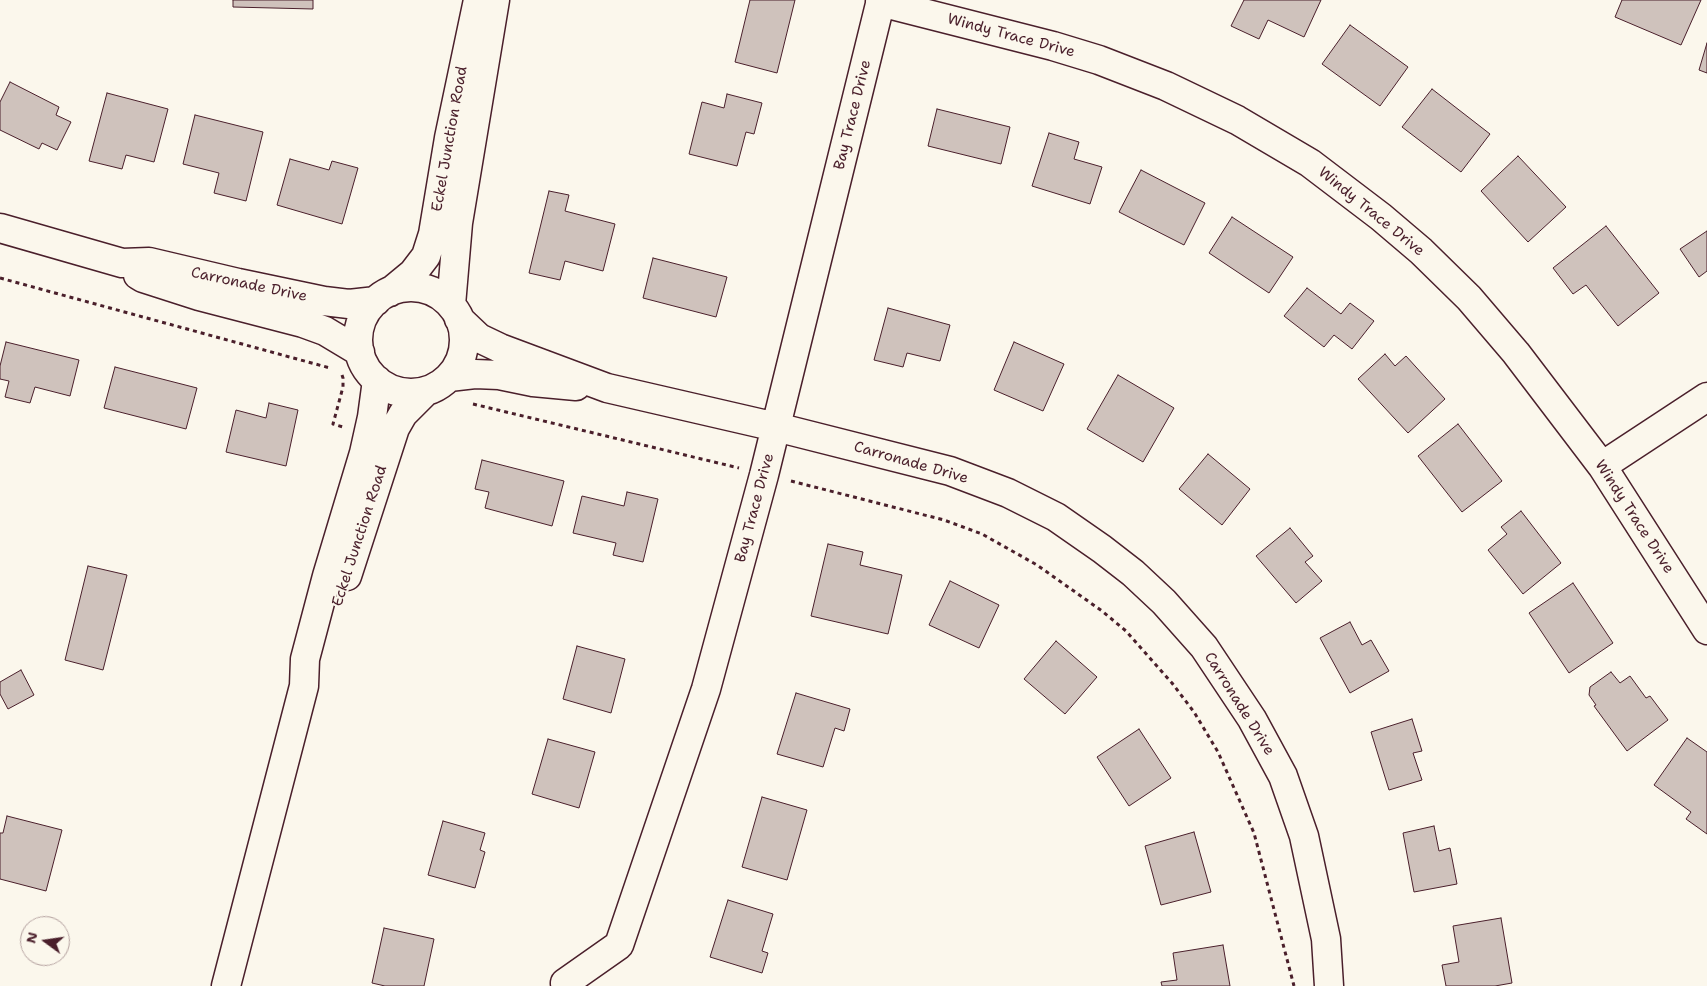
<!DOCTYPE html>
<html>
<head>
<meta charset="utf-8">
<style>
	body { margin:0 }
	#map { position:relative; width:1707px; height:986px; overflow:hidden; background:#fbf7ec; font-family:"Shantell Sans",sans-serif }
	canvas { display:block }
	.north { position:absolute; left:20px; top:916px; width:50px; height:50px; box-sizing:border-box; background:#fbf7ec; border:1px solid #b4a19f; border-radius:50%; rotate:284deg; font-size:14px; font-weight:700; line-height:20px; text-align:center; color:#4a1f2b }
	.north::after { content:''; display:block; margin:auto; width:18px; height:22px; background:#4a1f2b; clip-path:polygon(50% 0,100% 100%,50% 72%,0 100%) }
</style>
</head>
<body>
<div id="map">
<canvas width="1707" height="986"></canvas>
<div class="north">N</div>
</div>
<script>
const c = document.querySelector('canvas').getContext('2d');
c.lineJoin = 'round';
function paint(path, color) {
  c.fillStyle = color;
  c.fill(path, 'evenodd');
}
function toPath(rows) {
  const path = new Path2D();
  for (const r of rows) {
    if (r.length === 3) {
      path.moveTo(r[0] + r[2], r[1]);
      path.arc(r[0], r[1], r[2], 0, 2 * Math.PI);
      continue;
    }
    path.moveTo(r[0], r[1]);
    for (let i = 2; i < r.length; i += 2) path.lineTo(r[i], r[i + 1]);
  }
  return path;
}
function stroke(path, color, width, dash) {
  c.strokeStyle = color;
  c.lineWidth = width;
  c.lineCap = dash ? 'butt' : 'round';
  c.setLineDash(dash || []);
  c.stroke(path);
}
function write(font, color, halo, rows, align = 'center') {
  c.font = font + ' "Shantell Sans",sans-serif';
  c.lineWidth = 4;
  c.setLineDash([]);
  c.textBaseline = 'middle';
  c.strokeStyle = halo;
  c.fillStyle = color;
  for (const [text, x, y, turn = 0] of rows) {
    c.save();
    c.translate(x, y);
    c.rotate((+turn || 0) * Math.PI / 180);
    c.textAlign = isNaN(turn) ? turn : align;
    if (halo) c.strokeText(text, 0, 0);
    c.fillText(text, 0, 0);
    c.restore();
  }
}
const building = toPath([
	[233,0,313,0,313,9,233,7,233,0],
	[750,0,795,0,777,73,735,62,750,0],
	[1244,0,1321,0,1304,37,1268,20,1259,39,1231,26,1244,0],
	[1622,0,1701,0,1681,45,1615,17,1622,0],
	[1350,25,1408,67,1380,106,1322,64,1350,25],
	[1707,43,1707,73,1699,70,1707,43],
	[10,82,59,107,56,115,71,122,57,150,42,143,39,149,0,130,0,102,10,82],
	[1432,89,1490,134,1461,172,1402,127,1432,89],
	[107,93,168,109,154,162,126,155,122,169,89,161,107,93],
	[727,94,762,103,754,134,746,132,737,166,689,154,702,102,724,108,727,94],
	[937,109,1010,127,1001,164,928,146,937,109],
	[195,115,263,132,246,201,214,193,219,173,183,164,195,115],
	[1049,133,1079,142,1074,159,1102,167,1090,204,1032,186,1049,133],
	[1518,156,1566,207,1528,242,1481,191,1518,156],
	[290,159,329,170,332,161,358,168,342,224,277,205,290,159],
	[1141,170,1205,203,1184,245,1119,212,1141,170],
	[549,191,569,195,565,211,615,224,603,271,565,261,560,280,529,273,549,191],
	[1232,217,1293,257,1269,293,1209,253,1232,217],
	[1606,226,1659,293,1618,326,1586,285,1573,294,1553,268,1606,226],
	[1707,231,1707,271,1699,277,1680,249,1707,231],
	[653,258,727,277,716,317,643,298,653,258],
	[1307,288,1341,314,1350,303,1374,321,1352,349,1334,335,1324,347,1284,316,1307,288],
	[888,308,950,325,940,361,907,353,903,367,874,360,888,308],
	[6,342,79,360,70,396,35,387,30,403,5,397,9,381,0,379,0,366,6,342],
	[1014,342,1064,364,1043,411,994,390,1014,342],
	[1385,354,1395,366,1406,356,1445,399,1408,433,1358,379,1385,354],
	[115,367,197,388,186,429,104,408,115,367],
	[1118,375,1174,408,1143,462,1087,429,1118,375],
	[269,403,298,410,286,466,226,452,236,410,266,418,269,403],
	[1458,424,1502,481,1462,512,1418,456,1458,424],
	[1208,454,1250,489,1222,525,1179,489,1208,454],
	[482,460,564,481,552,526,485,508,489,492,475,489,482,460],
	[627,492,658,499,643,562,613,555,616,543,573,533,582,496,624,506,627,492],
	[1521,511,1561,563,1523,594,1488,550,1507,534,1501,527,1521,511],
	[1290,528,1313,556,1305,562,1322,581,1296,603,1256,556,1290,528],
	[828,544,863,552,860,565,902,575,888,634,811,616,828,544],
	[88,566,127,575,103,670,65,660,88,566],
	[950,581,999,605,979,648,929,625,950,581],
	[1573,583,1613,643,1569,673,1529,613,1573,583],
	[1350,622,1362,645,1371,640,1389,671,1350,693,1320,638,1350,622],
	[1056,641,1097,677,1065,714,1024,679,1056,641],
	[577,646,625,659,611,713,563,699,577,646],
	[21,670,34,695,8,709,0,694,0,682,21,670],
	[1611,672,1620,683,1630,676,1646,698,1650,696,1668,720,1627,751,1594,706,1596,705,1589,695,1590,687,1611,672],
	[796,693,850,709,844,731,835,728,823,767,777,754,796,693],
	[1412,719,1422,751,1413,753,1422,780,1389,790,1371,732,1412,719],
	[1139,729,1171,778,1129,806,1097,757,1139,729],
	[1687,738,1707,752,1707,834,1686,819,1691,812,1654,785,1687,738],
	[548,739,595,752,579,808,532,794,548,739],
	[762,797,807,810,787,880,742,867,762,797],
	[7,816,62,830,46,891,0,879,0,833,3,833,7,816],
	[443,821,485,833,480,850,485,852,475,888,428,875,443,821],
	[1434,826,1439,851,1450,848,1457,884,1414,892,1403,833,1434,826],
	[1194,832,1211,892,1161,905,1145,846,1194,832],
	[728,900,773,914,762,951,768,953,762,973,710,957,728,900],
	[1501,918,1512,983,1495,986,1446,986,1442,965,1459,962,1453,926,1501,918],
	[384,928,434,939,424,986,385,986,372,983,384,928],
	[1223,945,1230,986,1162,986,1161,982,1177,980,1173,953,1223,945]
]);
const path = toPath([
	[0,278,330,368],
	[342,375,343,378,343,387,333,424,343,427],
	[473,404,739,468],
	[791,481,944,520,982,534,1037,565,1102,611,1126,631,1172,683,1194,712,1218,752,1254,833,1294,986]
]);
const street = toPath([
	[880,2,1053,46,1099,60,1166,86,1237,120,1310,163,1381,217,1421,251,1469,298,1516,353,1602,466,1707,630],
	[0,228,122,263,149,262,238,283,324,301,349,304,376,301],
	[138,275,143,278,199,296,303,323,325,331,360,352],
	[411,340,53],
	[390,292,413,273,426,256,433,234,449,138,478,0],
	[451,305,458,223,495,0],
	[459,319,479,338,500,348,607,388,776,427,950,471,1008,493,1056,517,1102,549,1133,573,1164,602,1204,647,1252,719,1283,776,1304,836,1326,939,1329,986],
	[449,377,475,374,499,375,533,382,576,386],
	[1602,466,1707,397],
	[347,576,395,428,403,414,425,392],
	[565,983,619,945,706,689,764,475,881,0],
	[226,986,304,686,305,659,327,576,364,453,372,417,377,380]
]);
const streetNames = [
	["Windy Trace Drive",1011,36,15],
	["Bay Trace Drive",853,115,-76],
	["Eckel Junction Road",450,139,-80],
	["Windy Trace Drive",1371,212,39],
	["Carronade Drive",249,285,12],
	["Carronade Drive",911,463,16],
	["Bay Trace Drive",755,508,-75],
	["Windy Trace Drive",1634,517,57],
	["Eckel Junction Road",360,536,-72],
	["Carronade Drive",1239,704,58]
];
paint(building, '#cfc2bc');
stroke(building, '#4a1f2b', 1);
stroke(street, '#4a1f2b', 31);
stroke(path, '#4a1f2b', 3, [4, 4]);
stroke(street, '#fbf7ec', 28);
write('15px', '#4a1f2b', '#fbf7ec', streetNames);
</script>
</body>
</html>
